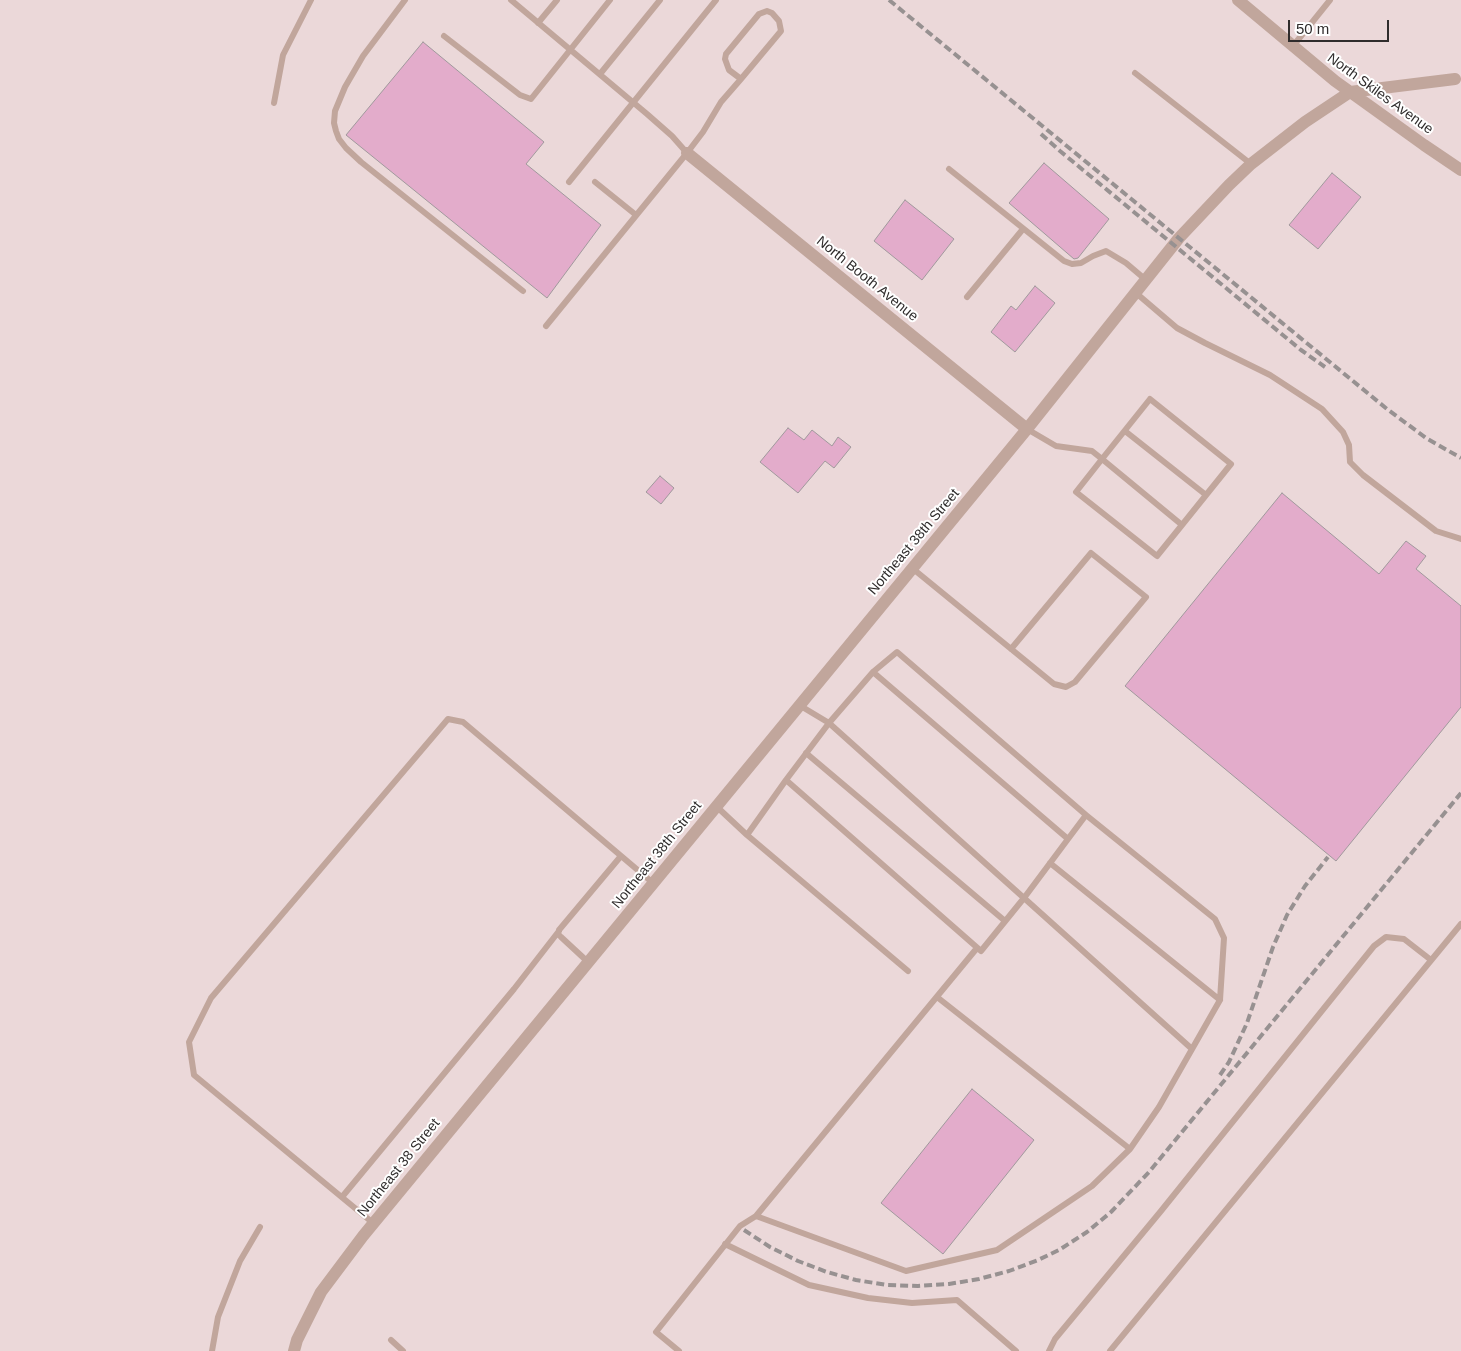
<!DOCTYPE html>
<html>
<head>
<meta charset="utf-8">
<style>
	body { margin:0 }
	#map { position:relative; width:1461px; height:1351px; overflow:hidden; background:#f1e7e8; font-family:Helvetica,sans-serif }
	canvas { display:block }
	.scale { position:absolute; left:1288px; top:20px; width:101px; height:22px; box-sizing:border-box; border:2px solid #2f2c2c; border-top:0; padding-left:6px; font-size:15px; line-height:18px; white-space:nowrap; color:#2f2c2c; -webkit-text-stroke:4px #fff; paint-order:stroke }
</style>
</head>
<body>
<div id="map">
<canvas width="1461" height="1351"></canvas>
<div class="scale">50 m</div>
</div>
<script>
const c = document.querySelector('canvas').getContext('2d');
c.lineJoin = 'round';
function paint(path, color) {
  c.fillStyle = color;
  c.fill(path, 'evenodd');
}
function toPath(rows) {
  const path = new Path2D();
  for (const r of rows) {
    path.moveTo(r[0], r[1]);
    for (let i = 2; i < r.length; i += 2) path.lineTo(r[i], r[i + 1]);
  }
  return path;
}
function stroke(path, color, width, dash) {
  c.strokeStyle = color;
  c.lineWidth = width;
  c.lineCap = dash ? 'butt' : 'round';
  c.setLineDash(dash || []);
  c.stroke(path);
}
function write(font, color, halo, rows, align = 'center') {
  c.font = font + ' Helvetica,sans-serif';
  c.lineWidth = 4;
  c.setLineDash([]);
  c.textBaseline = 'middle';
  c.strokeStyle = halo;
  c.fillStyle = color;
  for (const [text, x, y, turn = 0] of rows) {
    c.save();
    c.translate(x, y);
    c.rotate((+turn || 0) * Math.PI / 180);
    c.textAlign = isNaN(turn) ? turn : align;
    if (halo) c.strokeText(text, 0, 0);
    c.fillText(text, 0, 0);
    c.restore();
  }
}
const built = toPath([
	[0,0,1461,0,1461,1351,0,1351]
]);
const building = toPath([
	[423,42,544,142,526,164,601,225,547,298,346,135,423,42],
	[1044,163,1109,219,1078,258,1074,259,1009,203,1044,163],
	[1332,173,1361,197,1318,249,1289,225,1332,173],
	[905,200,954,239,922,280,874,241,905,200],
	[1035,286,1055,303,1015,352,991,332,1011,306,1016,310,1035,286],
	[788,428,804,440,812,430,832,446,838,437,851,447,834,468,825,461,798,493,760,462,788,428],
	[660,476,674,488,661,504,646,492,660,476],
	[1282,493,1379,574,1406,541,1426,556,1416,569,1461,606,1461,707,1336,861,1125,686,1282,493],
	[972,1089,1034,1140,943,1254,881,1203,972,1089]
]);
const service = toPath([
	[405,0,363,56,345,87,335,111,334,123,336,131,339,139,346,148,361,162,523,291],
	[511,0,647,114,672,136,687,153],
	[538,23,557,0],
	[444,36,520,95,531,99,610,0],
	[1293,46,1330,0],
	[1135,73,1251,164],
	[600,74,660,0],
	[274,103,283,55,311,0],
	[949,169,1064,261,1072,264,1081,263,1093,256,1106,251,1126,263,1146,280],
	[569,182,716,0],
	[595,182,636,215],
	[1136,293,1177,328,1205,343,1270,375,1322,409,1343,432,1349,445,1350,462,1363,475,1436,531,1461,539],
	[967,297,1023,229],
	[546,326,687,153,703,132,721,102,741,79,781,31,779,21,772,13,767,11,759,14,726,54,725,59,729,70,741,79],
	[1027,429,1056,446,1092,451,1102,459,1182,525,1231,464,1150,399,1102,459,1076,492,1157,556,1182,525],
	[1125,431,1206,495],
	[912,568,1054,684,1066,687,1075,682,1146,597,1091,553,1011,649],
	[873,672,897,652,1086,815,1068,839],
	[806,753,1005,921],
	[786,780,981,951,1024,898,1068,839,873,672,829,723,1024,898,1192,1049],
	[716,806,747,835,786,780,829,723,799,705],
	[747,835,908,971],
	[1050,863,1220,1000],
	[588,962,561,937,558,934,559,930,621,856],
	[937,997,1130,1149,1159,1107,1220,1000,1224,938,1215,919,1086,815],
	[342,1197,514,989,559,931],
	[756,1216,906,1271,997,1250,1092,1186,1130,1149],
	[373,1223,194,1075,189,1042,211,998,448,719,463,722,653,883],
	[725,1244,809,1285,868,1298,912,1303,957,1300,1016,1351],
	[391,1340,403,1351],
	[212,1351,218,1317,240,1261,260,1227],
	[679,1351,656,1332,740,1226,756,1216,977,948],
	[1049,1351,1055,1339,1161,1211,1374,946,1386,937,1404,939,1431,960],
	[1110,1351,1461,924]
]);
const minor = toPath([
	[1238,0,1335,81,1424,145,1461,170],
	[687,153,1027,429],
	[294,1351,297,1340,321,1292,363,1236,1027,429,1179,238,1229,185,1251,164,1305,122,1350,92,1455,79]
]);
const rail = toPath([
	[889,0,1387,409,1426,438,1461,458],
	[1041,134,1060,151,1301,350,1325,367],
	[1220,1075,1229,1062,1247,1023,1273,947,1287,915,1305,886,1328,857],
	[744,1230,770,1247,798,1261,827,1272,856,1280,887,1285,918,1286,949,1284,979,1279,1009,1271,1038,1260,1059,1250,1087,1232,1111,1212,1149,1172,1461,793]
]);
const streetNames = [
	["North Skiles Avenue",1380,94,36],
	["North Booth Avenue",867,279,39],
	["Northeast 38th Street",914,542,-50],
	["Northeast 38th Street",657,855,-51],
	["Northeast 38 Street",399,1168,-51]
];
paint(built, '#ebd8d9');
paint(building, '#e3accb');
stroke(building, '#a1999d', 1);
stroke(service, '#c1a69c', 6);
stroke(minor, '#c1a69c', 12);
stroke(rail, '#979191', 4, [8, 4]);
write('14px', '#2f2c2c', '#fff', streetNames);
</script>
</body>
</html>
